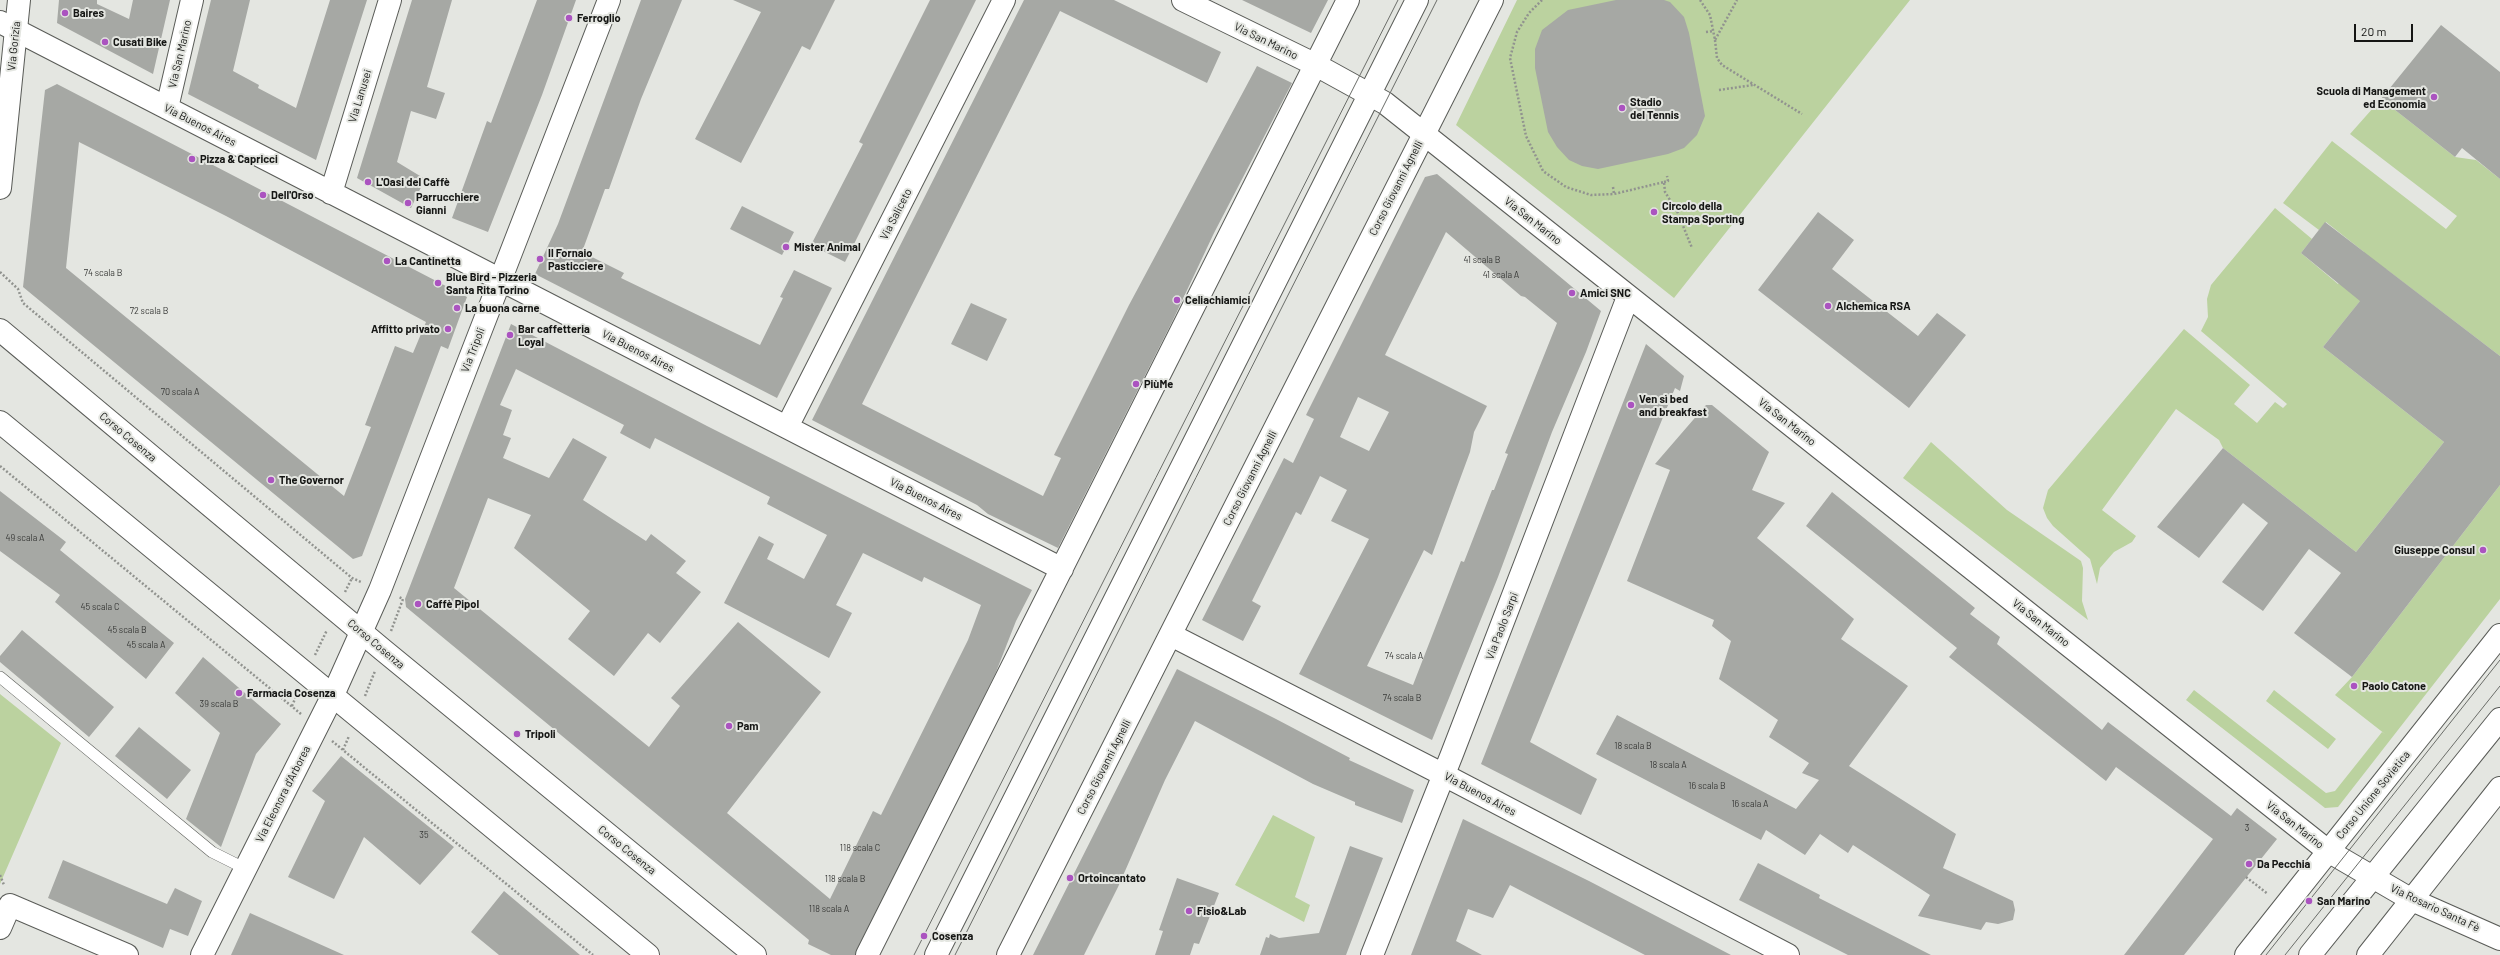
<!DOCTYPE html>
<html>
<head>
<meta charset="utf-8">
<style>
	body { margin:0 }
	#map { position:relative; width:2500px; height:955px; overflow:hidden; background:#e4e6e1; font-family:Barlow,sans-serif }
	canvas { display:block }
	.scale { position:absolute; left:2354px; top:24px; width:59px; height:18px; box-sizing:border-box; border:2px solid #151614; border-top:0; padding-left:5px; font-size:12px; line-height:14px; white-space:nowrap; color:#151614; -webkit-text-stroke:3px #e4e6e1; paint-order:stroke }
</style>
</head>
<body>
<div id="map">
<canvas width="2500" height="955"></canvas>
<div class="scale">20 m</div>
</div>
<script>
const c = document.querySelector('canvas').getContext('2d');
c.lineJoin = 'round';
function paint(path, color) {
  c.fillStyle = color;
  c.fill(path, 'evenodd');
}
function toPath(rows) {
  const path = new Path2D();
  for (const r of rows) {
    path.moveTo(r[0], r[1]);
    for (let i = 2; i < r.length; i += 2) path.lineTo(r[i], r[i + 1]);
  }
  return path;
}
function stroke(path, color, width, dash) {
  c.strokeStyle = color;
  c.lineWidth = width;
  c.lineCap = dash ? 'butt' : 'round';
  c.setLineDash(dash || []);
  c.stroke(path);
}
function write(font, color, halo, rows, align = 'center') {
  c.font = font + ' Barlow,sans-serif';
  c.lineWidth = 4;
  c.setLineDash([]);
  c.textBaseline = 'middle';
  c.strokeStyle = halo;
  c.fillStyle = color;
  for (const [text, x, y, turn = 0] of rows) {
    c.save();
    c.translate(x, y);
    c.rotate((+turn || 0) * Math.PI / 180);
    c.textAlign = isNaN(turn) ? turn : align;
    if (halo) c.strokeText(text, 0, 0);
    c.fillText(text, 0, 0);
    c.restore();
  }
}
const green = toPath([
	[1517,0,1910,0,1674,298,1456,125],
	[2381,99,2455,157,2476,160,2500,179,2500,356,2386,269,2323,347,2444,442,2356,552,2223,448,2219,440,2176,409,2102,510,2136,536,2132,542,2114,552,2100,568,2097,584,2090,559,2053,526,2047,518,2043,508,2048,490,2184,329,2250,385,2234,404,2257,423,2275,402,2283,408,2287,404,2201,331,2208,317,2207,299,2211,285,2275,208,2312,239,2301,253,2338,284,2364,252,2326,222,2319,230,2283,203,2332,141,2446,229,2457,216,2350,134],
	[1931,442,2007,510,2081,561,2083,568,2082,601,2088,620,1903,478],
	[2500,485,2500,599,2338,807,2325,808,2186,700,2194,690,2326,793,2335,791,2382,732,2385,734,2335,695,2352,677],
	[2274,690,2336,739,2328,749,2266,701],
	[0,694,61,743,0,884],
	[1273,815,1315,837,1295,897,1310,905,1304,922,1235,885]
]);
const building = toPath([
	[59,0,97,0,97,4,129,19,133,0,170,0,153,74,57,23],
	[211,0,250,0,233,71,259,85,258,88,296,108,330,0,367,0,316,160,188,94],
	[412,0,452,0,427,87,445,93,436,119,411,111,397,162,425,179,411,208,357,178],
	[537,0,576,0,542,95,488,232,452,218,487,121,491,123],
	[641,0,682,0,641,99,609,189,605,189,582,252,624,273,621,278,760,345,783,298,780,297,794,270,832,288,777,398,535,274,558,224],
	[733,0,835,0,810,50,802,46,741,163,695,139,761,12],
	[930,0,976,0,845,262,811,245,863,144,859,142],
	[1024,0,1114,0,1221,52,1207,83,1060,11,862,404,1043,496,1061,458,1054,455,1129,305,1257,66,1292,83,1214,233,1172,322,1058,548,988,514,977,505,812,420],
	[1242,0,1328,0,1311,33],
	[1616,0,1664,0,1670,2,1684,17,1689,33,1705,116,1697,135,1684,148,1668,154,1598,169,1582,166,1569,160,1557,147,1548,132,1535,68,1535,49,1542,30,1568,10],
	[2441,25,2500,72,2500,179,2462,148,2455,157,2381,99],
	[57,84,467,297,448,349,441,346,362,556,353,559,23,287,45,90],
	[79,142,226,216,426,322,413,353,395,346,365,425,371,427,344,496,66,268],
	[1437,174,1601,311,1586,352,1552,432,1498,577,1432,740,1299,674,1369,539,1331,521,1347,490,1320,476,1301,515,1296,512,1252,601,1261,606,1243,641,1202,620,1284,458,1293,463,1314,419,1306,415,1425,177],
	[1446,232,1521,296,1525,297,1557,323,1505,453,1508,454,1494,490,1492,490,1464,562,1461,561,1413,685,1367,666,1424,550,1432,555,1470,452,1474,432,1487,406,1385,355],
	[1358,397,1389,412,1369,451,1340,437],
	[742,206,794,232,782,255,730,229],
	[1818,212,1854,240,1832,269,1918,336,1937,313,1966,335,1909,408,1758,290],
	[2325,222,2500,356,2500,485,2352,677,2294,633,2341,573,2309,549,2263,611,2222,582,2268,523,2243,503,2199,558,2157,527,2223,448,2356,552,2444,442,2323,347,2360,301,2301,253],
	[971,303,1007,319,987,361,951,344],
	[511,324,707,426,1032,590,1016,621,996,672,855,955,831,955,808,944,809,940,406,607,405,599],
	[516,369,624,425,620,433,650,449,655,438,770,497,767,504,827,535,804,579,767,559,774,544,759,536,724,603,829,658,852,613,836,605,863,553,922,582,924,577,981,605,968,640,881,815,873,811,830,899,727,813,821,692,738,622,671,698,680,706,649,747,454,588,488,498,531,515,514,548,590,611,568,639,614,676,648,633,660,643,701,592,676,573,686,561,651,534,646,541,583,500,607,457,573,438,549,478,503,458,511,438,503,435,512,410,500,405],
	[1646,344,1684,376,1680,391,1675,388,1530,742,1597,779,1581,815,1481,764],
	[1706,405,1712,405,1769,452,1752,490,1785,503,1757,538,1854,619,1841,639,1908,686,1849,766,1956,834,1943,868,2013,901,2015,910,2013,920,1998,924,1986,922,1981,930,1918,916,1930,895,1853,845,1848,853,1820,834,1805,855,1766,830,1761,840,1596,754,1617,715,1796,809,1819,780,1802,773,1809,763,1769,737,1778,720,1719,679,1731,641,1712,626,1714,620,1627,581,1670,470,1655,464],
	[0,491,66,542,60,550,174,643,146,679,55,602,60,595,0,551],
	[1832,492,1975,608,1970,614,2000,637,1997,644,2102,730,2108,722,2231,816,2237,808,2277,839,2184,955,2124,955,2213,839,2116,767,2106,781,1949,657,1957,648,1806,526],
	[22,630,114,707,89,737,0,662,0,656],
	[203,657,281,724,256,754,221,847,186,819,220,733,175,693],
	[1177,669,1276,719,1350,758,1349,760,1414,790,1402,823,1355,805,1355,802,1313,784,1195,721,1165,780,1118,887,1084,955,1033,955],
	[139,727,191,770,167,799,115,756],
	[341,756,454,847,420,885,364,837,334,899,288,877,325,801,312,791],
	[1463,819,1589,881,1731,955,1645,955,1510,885,1493,918,1468,909,1456,941,1482,955,1411,955],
	[1350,846,1383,858,1346,955,1260,955,1266,937,1269,938,1270,934,1279,938,1319,933],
	[63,860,167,904,175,888,202,901,188,936,170,929,163,948,48,898],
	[1758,863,1820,895,1819,898,1931,955,1848,955,1739,900],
	[1177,878,1219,893,1199,944,1194,943,1190,955,1155,955,1163,931,1159,930],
	[504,891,580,955,499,955,471,932],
	[250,913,344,955,231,955]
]);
const path = toPath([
	[1542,0,1529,13,1517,32,1510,58,1526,136,1543,171,1566,187,1591,195,1614,194,1664,182,1665,192,1677,211,1692,248],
	[1700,0,1710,15,1715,40,1737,0],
	[1706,32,1714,31],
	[1715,40,1717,58,1722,65,1802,114],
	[1719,90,1753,85],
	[1664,182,1668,181,1667,176],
	[1613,187,1614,194],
	[0,272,18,289,23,303,352,578,361,582],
	[0,466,301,714],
	[345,592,352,578],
	[391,631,403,599,399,597],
	[315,655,327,630],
	[365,696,375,671],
	[292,706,297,694],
	[332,741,593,955],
	[343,750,349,736],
	[0,875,4,885],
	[2246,877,2268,894]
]);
const service = toPath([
	[0,677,212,852,246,869]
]);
const minor = toPath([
	[1183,0,1316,65,1385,103,2328,851,2412,900,2500,939],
	[0,22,1062,569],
	[167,108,192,0],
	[331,193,390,0],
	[787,427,1004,0],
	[1171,635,1444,775,1788,955],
	[0,928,10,905,127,955],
	[202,955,333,695],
	[867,955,1348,0],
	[1008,955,1492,0],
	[1372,955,1452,754,1628,297],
	[2246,955,2500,635],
	[2368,955,2500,788]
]);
const tertiary = toPath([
	[0,188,19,0],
	[333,695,380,590,609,0]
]);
const secondary = toPath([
	[936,955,1417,0],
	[2310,955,2500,719]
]);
const primary = toPath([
	[0,330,383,650,755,955],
	[0,422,648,955]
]);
const tram = toPath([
	[914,955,1398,0],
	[955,955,1437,0],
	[2266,955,2500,660],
	[2285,955,2500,686]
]);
const markers = [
	[65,13,4,"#ab53c0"],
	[569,18,4,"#ab53c0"],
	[105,42,4,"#ab53c0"],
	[2434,97,4,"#ab53c0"],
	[1622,108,4,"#ab53c0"],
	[192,159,4,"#ab53c0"],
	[368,182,4,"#ab53c0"],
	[263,195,4,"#ab53c0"],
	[408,203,4,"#ab53c0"],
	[1654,212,4,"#ab53c0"],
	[786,247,4,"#ab53c0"],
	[540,259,4,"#ab53c0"],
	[387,261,4,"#ab53c0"],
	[438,283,4,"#ab53c0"],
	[1572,293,4,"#ab53c0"],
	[1177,300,4,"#ab53c0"],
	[1828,306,4,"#ab53c0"],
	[457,308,4,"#ab53c0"],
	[448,329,4,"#ab53c0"],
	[510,335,4,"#ab53c0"],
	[1136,384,4,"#ab53c0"],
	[1631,405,4,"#ab53c0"],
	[271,480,4,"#ab53c0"],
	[2483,550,4,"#ab53c0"],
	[418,604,4,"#ab53c0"],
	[2354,686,4,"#ab53c0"],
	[239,693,4,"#ab53c0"],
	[729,726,4,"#ab53c0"],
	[517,734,4,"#ab53c0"],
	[2249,864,4,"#ab53c0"],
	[1070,878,4,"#ab53c0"],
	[2309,901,4,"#ab53c0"],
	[1189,911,4,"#ab53c0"],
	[924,936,4,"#ab53c0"]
];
const numberNames = [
	["41 scala B",1482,260],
	["74 scala B",103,273],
	["41 scala A",1501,275],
	["72 scala B",149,311],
	["70 scala A",180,392],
	["49 scala A",25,538],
	["45 scala C",100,607],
	["45 scala B",127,630],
	["45 scala A",146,645],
	["74 scala A",1404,656],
	["74 scala B",1402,698],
	["39 scala B",219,704],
	["18 scala B",1633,746],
	["18 scala A",1668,765],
	["16 scala B",1707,786],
	["16 scala A",1750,804],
	["3",2247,828],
	["35",424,835],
	["118 scala C",860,848],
	["118 scala B",845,879],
	["118 scala A",829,909]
];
const poiNames = [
	["Baires",73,13],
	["Ferroglio",577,18],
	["Cusati Bike",113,42],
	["Scuola di Management",2426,91,"right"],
	["ed Economia",2426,104,"right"],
	["Stadio",1630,102],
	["del Tennis",1630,115],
	["Pizza & Capricci",200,159],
	["L'Oasi del Caffè",376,182],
	["Dell'Orso",271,195],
	["Parrucchiere",416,197],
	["Gianni",416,210],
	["Circolo della",1662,206],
	["Stampa Sporting",1662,219],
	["Mister Animal",794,247],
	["Il Fornaio",548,253],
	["Pasticciere",548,266],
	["La Cantinetta",395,261],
	["Blue Bird - Pizzeria",446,277],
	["Santa Rita Torino",446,290],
	["Amici SNC",1580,293],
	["Celiachiamici",1185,300],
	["Alchemica RSA",1836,306],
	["La buona carne",465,308],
	["Affitto privato",440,329,"right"],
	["Bar caffetteria",518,329],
	["Loyal",518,342],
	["PiùMe",1144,384],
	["Ven sì bed",1639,399],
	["and breakfast",1639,412],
	["The Governor",279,480],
	["Giuseppe Consul",2475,550,"right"],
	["Caffè Pipol",426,604],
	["Paolo Catone",2362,686],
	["Farmacia Cosenza",247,693],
	["Pam",737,726],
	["Tripoli",525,734],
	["Da Pecchia",2257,864],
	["Ortoincantato",1078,878],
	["San Marino",2317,901],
	["Fisio&Lab",1197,911],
	["Cosenza",932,936]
];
const streetNames = [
	["Via San Marino",1266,41,26],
	["Via Gorizia",14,46,-84],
	["Via San Marino",180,54,-77],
	["Via Lanusei",360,96,-73],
	["Via Buenos Aires",200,125,27],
	["Corso Giovanni Agnelli",1396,188,-63],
	["Via Saliceto",896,214,-63],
	["Via San Marino",1533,221,38],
	["Via Tripoli",473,350,-69],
	["Via Buenos Aires",638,351,27],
	["Via San Marino",1787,422,38],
	["Corso Cosenza",128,437,40],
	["Corso Giovanni Agnelli",1250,478,-63],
	["Via Buenos Aires",926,499,27],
	["Via San Marino",2041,623,38],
	["Via Paolo Sarpi",1502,626,-69],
	["Corso Cosenza",376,644,40],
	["Corso Giovanni Agnelli",1104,767,-63],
	["Via Eleonora d'Arborea",283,794,-63],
	["Via Buenos Aires",1480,794,28],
	["Corso Unione Sovietica",2373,795,-51],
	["Via San Marino",2295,825,38],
	["Corso Cosenza",627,850,39],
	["Via Rosario Santa Fè",2435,908,25]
];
paint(green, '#bbd29f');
paint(building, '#a6a8a4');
stroke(service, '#5a5c58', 12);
stroke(minor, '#5a5c58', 24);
stroke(tertiary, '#5a5c58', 24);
stroke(secondary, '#5a5c58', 24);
stroke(primary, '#5a5c58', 24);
stroke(path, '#91938f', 2.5, [2, 2]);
stroke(service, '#fff', 11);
stroke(minor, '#fff', 22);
stroke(tertiary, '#fff', 22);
stroke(secondary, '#fff', 22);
stroke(primary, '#fff', 22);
stroke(tram, '#6b6d69', 1);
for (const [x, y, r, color] of markers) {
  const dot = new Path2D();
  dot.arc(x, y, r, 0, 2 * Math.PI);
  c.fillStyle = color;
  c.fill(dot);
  stroke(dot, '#e4e6e1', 1.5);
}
write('9px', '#393a38', null, numberNames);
write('bold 11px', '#151614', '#e4e6e1', poiNames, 'left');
write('11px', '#151614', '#e4e6e1', streetNames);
</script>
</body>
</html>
